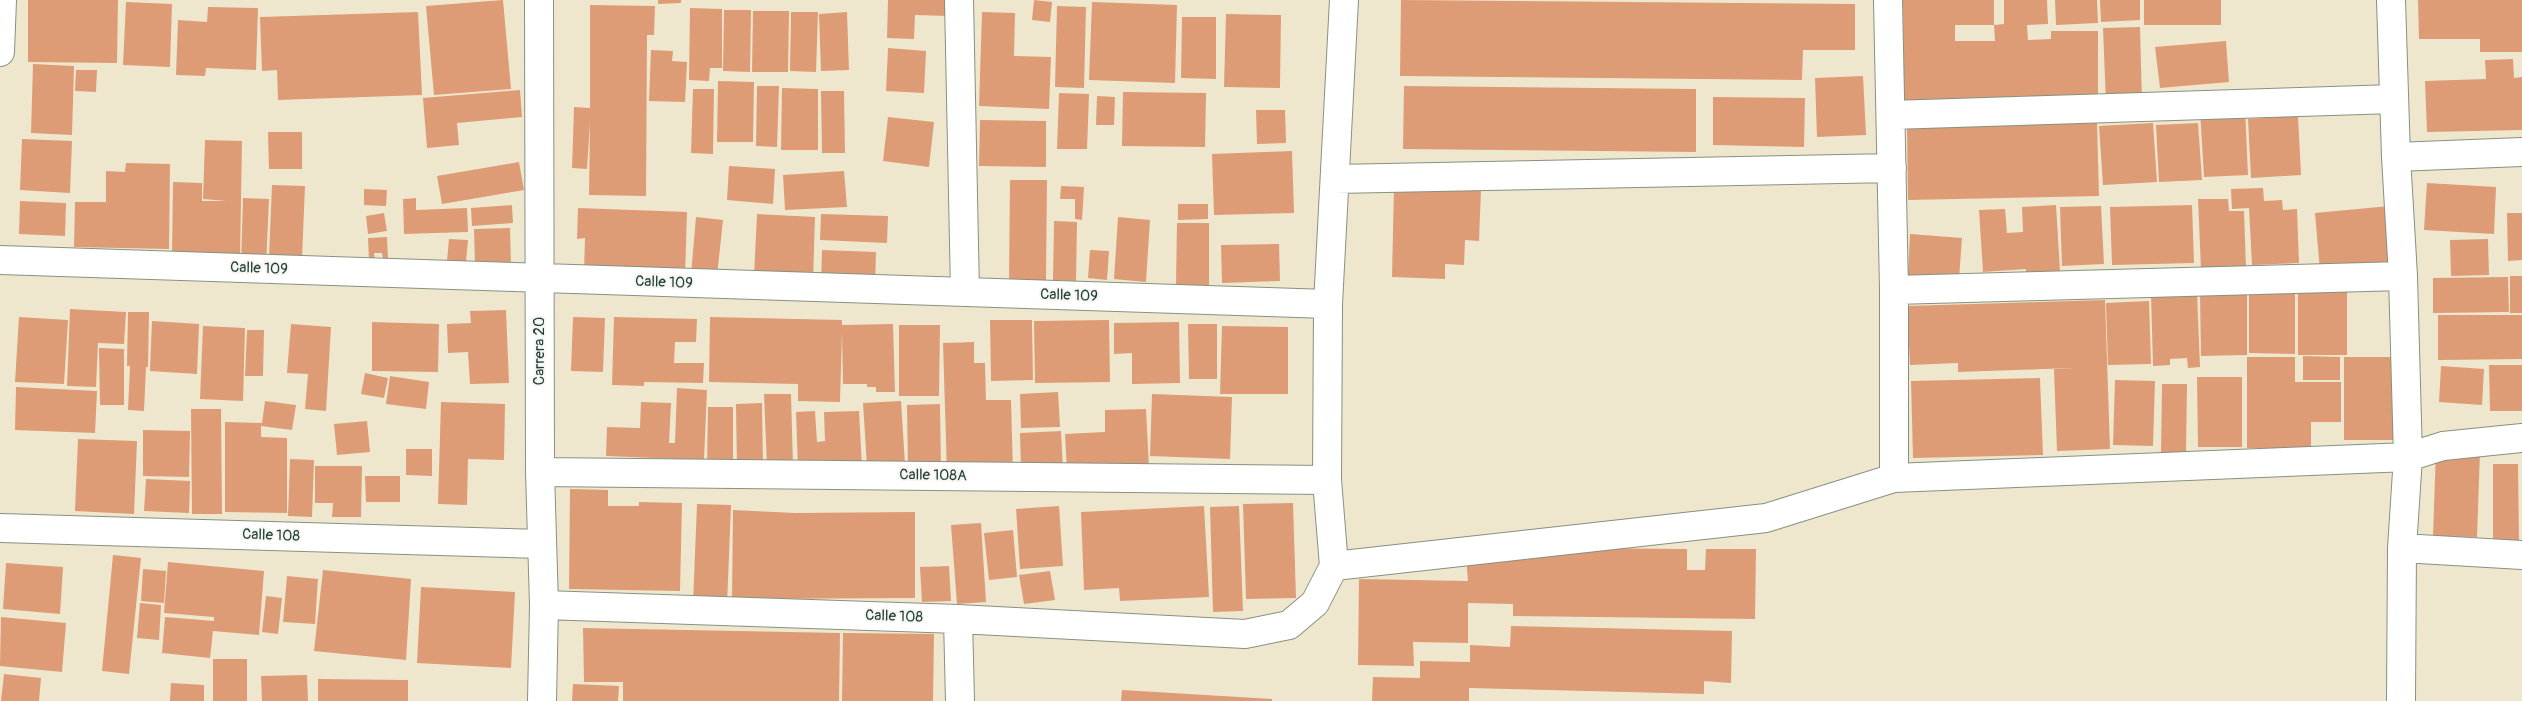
<!DOCTYPE html>
<html>
<head>
<meta charset="utf-8">
<style>
	body { margin:0 }
	canvas { display:block; background:#eee7ce }
</style>
</head>
<body>
<canvas width="2522" height="701"></canvas>
<script>
const c = document.querySelector('canvas').getContext('2d');
c.lineJoin = 'round';
function paint(path, color) {
  c.fillStyle = color;
  c.fill(path, 'evenodd');
}
function toPath(rows) {
  const path = new Path2D();
  for (const r of rows) {
    path.moveTo(r[0], r[1]);
    for (let i = 2; i < r.length; i += 2) path.lineTo(r[i], r[i + 1]);
  }
  return path;
}
function stroke(path, color, width, dash) {
  c.strokeStyle = color;
  c.lineWidth = width;
  c.lineCap = dash ? 'butt' : 'round';
  c.setLineDash(dash || []);
  c.stroke(path);
}
function write(font, color, halo, rows, align = 'center') {
  c.font = font + ' Pangolin,sans-serif';
  c.lineWidth = 4;
  c.setLineDash([]);
  c.textBaseline = 'middle';
  c.strokeStyle = halo;
  c.fillStyle = color;
  for (const [text, x, y, turn = 0] of rows) {
    c.save();
    c.translate(x, y);
    c.rotate((+turn || 0) * Math.PI / 180);
    c.textAlign = isNaN(turn) ? turn : align;
    if (halo) c.strokeText(text, 0, 0);
    c.fillText(text, 0, 0);
    c.restore();
  }
}
const building = toPath([
	[28,0,118,0,117,63,28,62],
	[503,0,511,89,434,95,426,6],
	[658,0,681,0,681,3,658,4],
	[888,0,950,0,949,16,915,15,914,39,887,38],
	[1034,0,1052,2,1050,22,1032,20],
	[1401,0,1855,4,1855,50,1803,50,1802,80,1400,76],
	[1903,0,1994,0,1994,25,1955,25,1955,41,1995,41,1994,25,2004,24,2004,0,2047,0,2048,24,2027,25,2028,40,2051,39,2051,31,2098,31,2098,100,1904,100],
	[2055,0,2097,0,2098,23,2056,25],
	[2100,0,2140,0,2140,20,2101,22],
	[2144,0,2221,0,2221,25,2144,25],
	[2418,0,2522,0,2522,52,2480,52,2480,39,2419,39],
	[126,2,172,4,170,67,123,65],
	[1092,2,1177,5,1175,83,1089,80],
	[590,5,655,6,654,35,647,35,646,196,589,195,590,122,587,169,572,168,574,107,590,108],
	[1057,6,1086,7,1084,88,1055,87],
	[208,7,258,8,256,70,206,68,205,76,176,75,178,20,207,22],
	[690,8,722,9,722,68,710,68,709,81,689,80],
	[724,10,751,10,750,72,723,71],
	[753,11,789,11,788,72,752,72],
	[418,12,422,95,278,100,277,70,262,71,260,17],
	[791,12,818,12,816,72,790,71],
	[847,12,849,70,821,71,819,14],
	[982,12,1015,13,1014,56,1051,57,1049,109,979,106],
	[1226,14,1281,15,1280,88,1224,87],
	[1182,17,1216,17,1216,79,1181,78],
	[2140,27,2142,103,2106,104,2103,28],
	[2226,41,2229,82,2160,88,2155,47],
	[888,48,926,51,924,93,886,91],
	[651,50,673,51,672,61,687,62,685,102,649,101],
	[2513,59,2514,78,2522,77,2522,130,2427,132,2425,81,2486,79,2485,60],
	[33,64,74,66,72,135,31,133],
	[76,70,97,70,96,92,75,91],
	[1863,76,1866,135,1817,137,1815,78],
	[718,81,754,82,753,142,717,142],
	[757,86,779,86,777,147,756,146],
	[1404,86,1696,89,1696,152,1403,149],
	[782,88,818,89,818,150,781,150],
	[693,89,714,89,713,154,691,153],
	[520,90,522,117,457,123,459,145,427,148,423,98],
	[821,91,844,91,845,153,822,153],
	[1123,92,1206,93,1205,147,1122,146],
	[1059,93,1089,94,1087,149,1057,149],
	[1097,96,1115,97,1114,125,1096,125],
	[1713,97,1805,98,1804,147,1713,145],
	[2245,108,2248,175,2204,177,2200,110],
	[1256,110,1285,110,1286,143,1257,144],
	[2298,116,2301,175,2251,178,2248,119],
	[888,117,934,122,929,167,883,161],
	[980,120,1046,121,1046,167,979,166],
	[2097,123,2099,196,1908,200,1907,128],
	[2153,123,2157,182,2103,185,2099,126],
	[2198,123,2202,180,2159,182,2156,125],
	[268,132,302,132,302,169,269,169],
	[22,139,72,141,70,193,20,190],
	[205,140,242,141,240,256,172,255,173,182,202,183,202,201,227,201,203,199],
	[1292,151,1294,213,1214,215,1212,154],
	[519,162,524,190,442,204,437,176],
	[126,163,170,164,169,249,74,247,75,202,106,202,106,171,125,172],
	[729,166,775,169,773,204,727,200],
	[844,171,847,207,785,210,783,175],
	[1010,180,1047,180,1046,280,1009,280],
	[2427,183,2496,187,2494,234,2424,230],
	[272,185,305,186,302,258,269,257],
	[1061,186,1084,187,1082,220,1075,219,1075,199,1060,199],
	[1394,186,1481,189,1479,241,1465,240,1464,265,1445,264,1445,279,1392,277],
	[2263,188,2264,201,2282,200,2283,210,2297,209,2299,263,2252,265,2249,208,2232,209,2231,189],
	[364,189,387,190,386,206,364,205],
	[243,198,269,199,266,266,241,265],
	[416,198,416,210,467,208,468,232,404,234,403,199],
	[2198,199,2228,199,2229,211,2244,211,2246,268,2201,269],
	[20,201,66,203,65,236,19,234],
	[1178,204,1208,204,1208,219,1178,220],
	[512,205,513,223,472,226,471,208],
	[2056,205,2060,271,2026,273,2026,269,1983,272,1979,210,2005,209,2007,233,2023,232,2022,207],
	[2192,205,2194,263,2112,265,2110,207],
	[2101,206,2104,264,2062,266,2060,207],
	[2390,206,2396,264,2320,271,2315,213],
	[578,208,687,212,685,276,584,273,585,238,577,239],
	[384,213,387,231,368,234,366,216],
	[2507,213,2522,213,2522,260,2508,261],
	[757,214,815,217,813,280,754,277],
	[821,214,888,216,887,243,820,240],
	[696,217,723,220,717,276,691,274],
	[1118,217,1150,220,1146,282,1114,279],
	[1054,221,1077,222,1076,281,1053,280],
	[1177,223,1209,223,1209,287,1176,286],
	[510,228,511,266,475,267,474,229],
	[1910,234,1962,238,1959,279,1908,276],
	[387,237,388,260,383,260,382,253,374,253,375,261,369,261,368,238],
	[449,239,468,240,466,262,447,261],
	[2488,239,2489,275,2451,276,2450,240],
	[1279,244,1280,281,1222,283,1221,245],
	[822,250,876,252,875,286,821,284],
	[1090,250,1109,251,1107,280,1088,278],
	[2510,276,2522,276,2522,313,2510,313],
	[2508,277,2509,312,2433,313,2433,278],
	[2298,290,2347,290,2347,355,2298,355],
	[2200,291,2247,291,2247,355,2201,356],
	[2197,293,2200,367,2188,368,2187,358,2170,359,2170,365,2153,366,2151,294],
	[2249,293,2295,293,2295,354,2249,353],
	[2105,300,2110,449,2057,451,2054,369,2074,368,1958,372,1958,363,1910,365,1907,306],
	[2149,301,2151,364,2108,365,2106,303],
	[70,309,126,312,124,344,98,343,96,387,67,386],
	[506,310,509,383,470,384,468,352,448,353,447,324,471,323,470,311],
	[128,312,149,312,148,367,146,367,144,411,128,410,130,366,127,366],
	[2438,315,2522,315,2522,359,2438,360],
	[19,317,68,320,64,384,15,382],
	[573,317,605,318,603,372,571,371],
	[614,317,697,319,696,342,675,342,674,363,704,363,703,383,644,382,644,386,612,385],
	[710,317,842,320,842,325,893,324,895,392,876,392,876,387,867,387,867,384,843,384,842,332,840,402,798,401,798,384,709,382],
	[990,320,1032,320,1033,380,991,381],
	[1109,320,1110,382,1035,383,1034,321],
	[152,321,199,324,197,374,150,371],
	[372,322,439,324,438,372,372,371],
	[1179,322,1180,383,1132,384,1132,353,1114,354,1114,323],
	[291,324,331,327,326,411,305,409,308,374,287,373],
	[1188,324,1217,324,1217,379,1189,379],
	[899,325,940,325,939,396,899,396],
	[203,326,245,328,243,401,200,399],
	[1222,326,1288,327,1288,394,1220,394],
	[247,330,264,330,263,376,245,376],
	[974,342,974,363,985,363,986,400,1011,400,1013,472,947,474,943,343],
	[99,348,124,349,124,405,100,405],
	[2303,356,2340,357,2340,380,2303,380],
	[2247,357,2295,357,2295,382,2341,382,2341,422,2311,422,2311,448,2247,448],
	[2344,357,2402,357,2403,440,2344,440],
	[2489,365,2522,365,2522,411,2490,411],
	[2441,366,2484,369,2482,405,2439,402],
	[365,373,388,378,384,398,361,394],
	[390,376,429,382,426,409,386,404],
	[2197,377,2242,377,2242,447,2198,447],
	[2040,378,2043,455,1913,458,1911,381],
	[2115,380,2155,381,2153,446,2113,445],
	[2162,384,2187,384,2186,453,2161,452],
	[16,387,97,391,95,433,15,430],
	[677,388,707,390,704,460,606,456,607,427,640,428,641,402,671,403,669,443,675,443],
	[1058,392,1060,427,1021,428,1020,394],
	[764,394,791,394,793,466,767,467],
	[1152,394,1232,397,1230,459,1150,456],
	[265,401,296,405,292,430,261,426,261,437,287,438,287,513,225,512,225,422,262,423],
	[901,401,905,464,867,466,863,403],
	[441,402,505,404,504,460,468,459,467,505,438,504],
	[762,403,763,468,737,468,736,404],
	[940,404,941,470,908,470,907,405],
	[708,407,733,407,733,468,707,468],
	[191,409,221,409,222,514,192,514],
	[1146,409,1149,468,1067,471,1065,434,1105,432,1105,410],
	[815,411,817,442,825,441,824,412,859,411,862,467,798,469,796,412],
	[367,421,370,452,337,455,334,424],
	[143,430,190,431,189,477,143,476],
	[1061,431,1063,470,1021,471,1020,433],
	[78,439,137,441,134,514,75,511],
	[406,449,432,449,432,476,406,475],
	[2436,450,2480,452,2477,537,2433,536],
	[290,459,314,460,312,517,288,516],
	[2493,464,2518,464,2519,543,2493,543],
	[315,466,362,466,361,517,332,517,333,503,315,503],
	[365,476,400,476,400,502,366,502],
	[146,479,190,481,189,513,144,511],
	[570,489,608,490,608,506,639,506,639,502,682,503,680,591,569,589],
	[1293,503,1296,598,1246,599,1243,504],
	[697,504,731,505,727,605,693,603],
	[1059,506,1063,566,1020,569,1016,509],
	[1204,506,1209,597,1120,601,1119,588,1084,590,1081,512],
	[1239,506,1243,611,1213,612,1210,507],
	[733,510,795,513,915,512,915,598,732,599],
	[981,523,986,602,957,604,951,525],
	[1013,530,1017,577,989,580,984,533],
	[1564,548,1687,549,1687,570,1705,570,1706,549,1756,549,1755,619,1513,616,1513,604,1468,603,1468,643,1413,642,1414,666,1358,665,1359,579,1468,581,1466,556],
	[113,555,141,558,129,674,102,671],
	[168,562,264,571,259,635,213,631,210,658,162,653,165,617,214,621,214,617,164,613],
	[6,563,63,567,60,614,3,609],
	[949,566,951,601,922,602,920,567],
	[143,569,166,571,164,603,141,601],
	[323,570,411,579,406,660,314,651],
	[1050,571,1055,600,1024,604,1019,575],
	[287,576,318,579,315,624,283,622],
	[421,587,515,592,511,668,417,663],
	[266,596,282,598,278,634,262,632],
	[140,603,161,605,159,640,137,638],
	[1,617,66,623,62,672,0,666],
	[1511,626,1732,631,1731,683,1704,681,1704,694,1469,688,1469,701,1372,701,1373,677,1420,678,1420,661,1470,662,1470,645,1510,647],
	[583,628,840,633,839,701,623,701,623,682,584,682],
	[843,633,934,634,933,701,842,701],
	[213,659,247,659,247,701,213,701],
	[4,674,41,678,39,701,1,701],
	[307,675,308,701,262,701,261,676],
	[318,679,408,680,408,701,318,701],
	[171,683,204,685,204,701,170,701],
	[573,684,619,686,618,701,572,701],
	[1122,690,1272,699,1272,701,1121,701]
]);
const street = toPath([
	[539,0,540,472,544,605,542,701],
	[959,0,965,292],
	[1888,0,1894,290,1894,478],
	[2391,0,2396,157,2403,276,2408,457,2402,548,2401,701],
	[0,52,2,0],
	[1891,115,2394,99],
	[2396,157,2522,152],
	[1335,179,1892,168],
	[0,260,1328,304],
	[1894,290,2403,276],
	[540,472,1327,480],
	[0,528,541,544],
	[2402,548,2522,555],
	[1334,566,1766,518,1894,478,2408,457,2443,446,2522,438],
	[544,605,958,619,1245,634,1289,625,1315,603,1334,566,1327,480,1328,304,1344,0],
	[958,619,960,701]
]);
const streetNames = [
	["Calle 109",259,269,2],
	["Calle 109",664,283,2],
	["Calle 109",1069,296,2],
	["Carrera 20",540,351,-90],
	["Calle 108A",933,476,1],
	["Calle 108",271,536,2],
	["Calle 108",894,617,2]
];
paint(building, '#de9c76');
stroke(street, '#869281', 30);
stroke(street, '#fff', 28);
write('15px', '#1f3d34', '#f6f6f2', streetNames);
</script>
</body>
</html>
